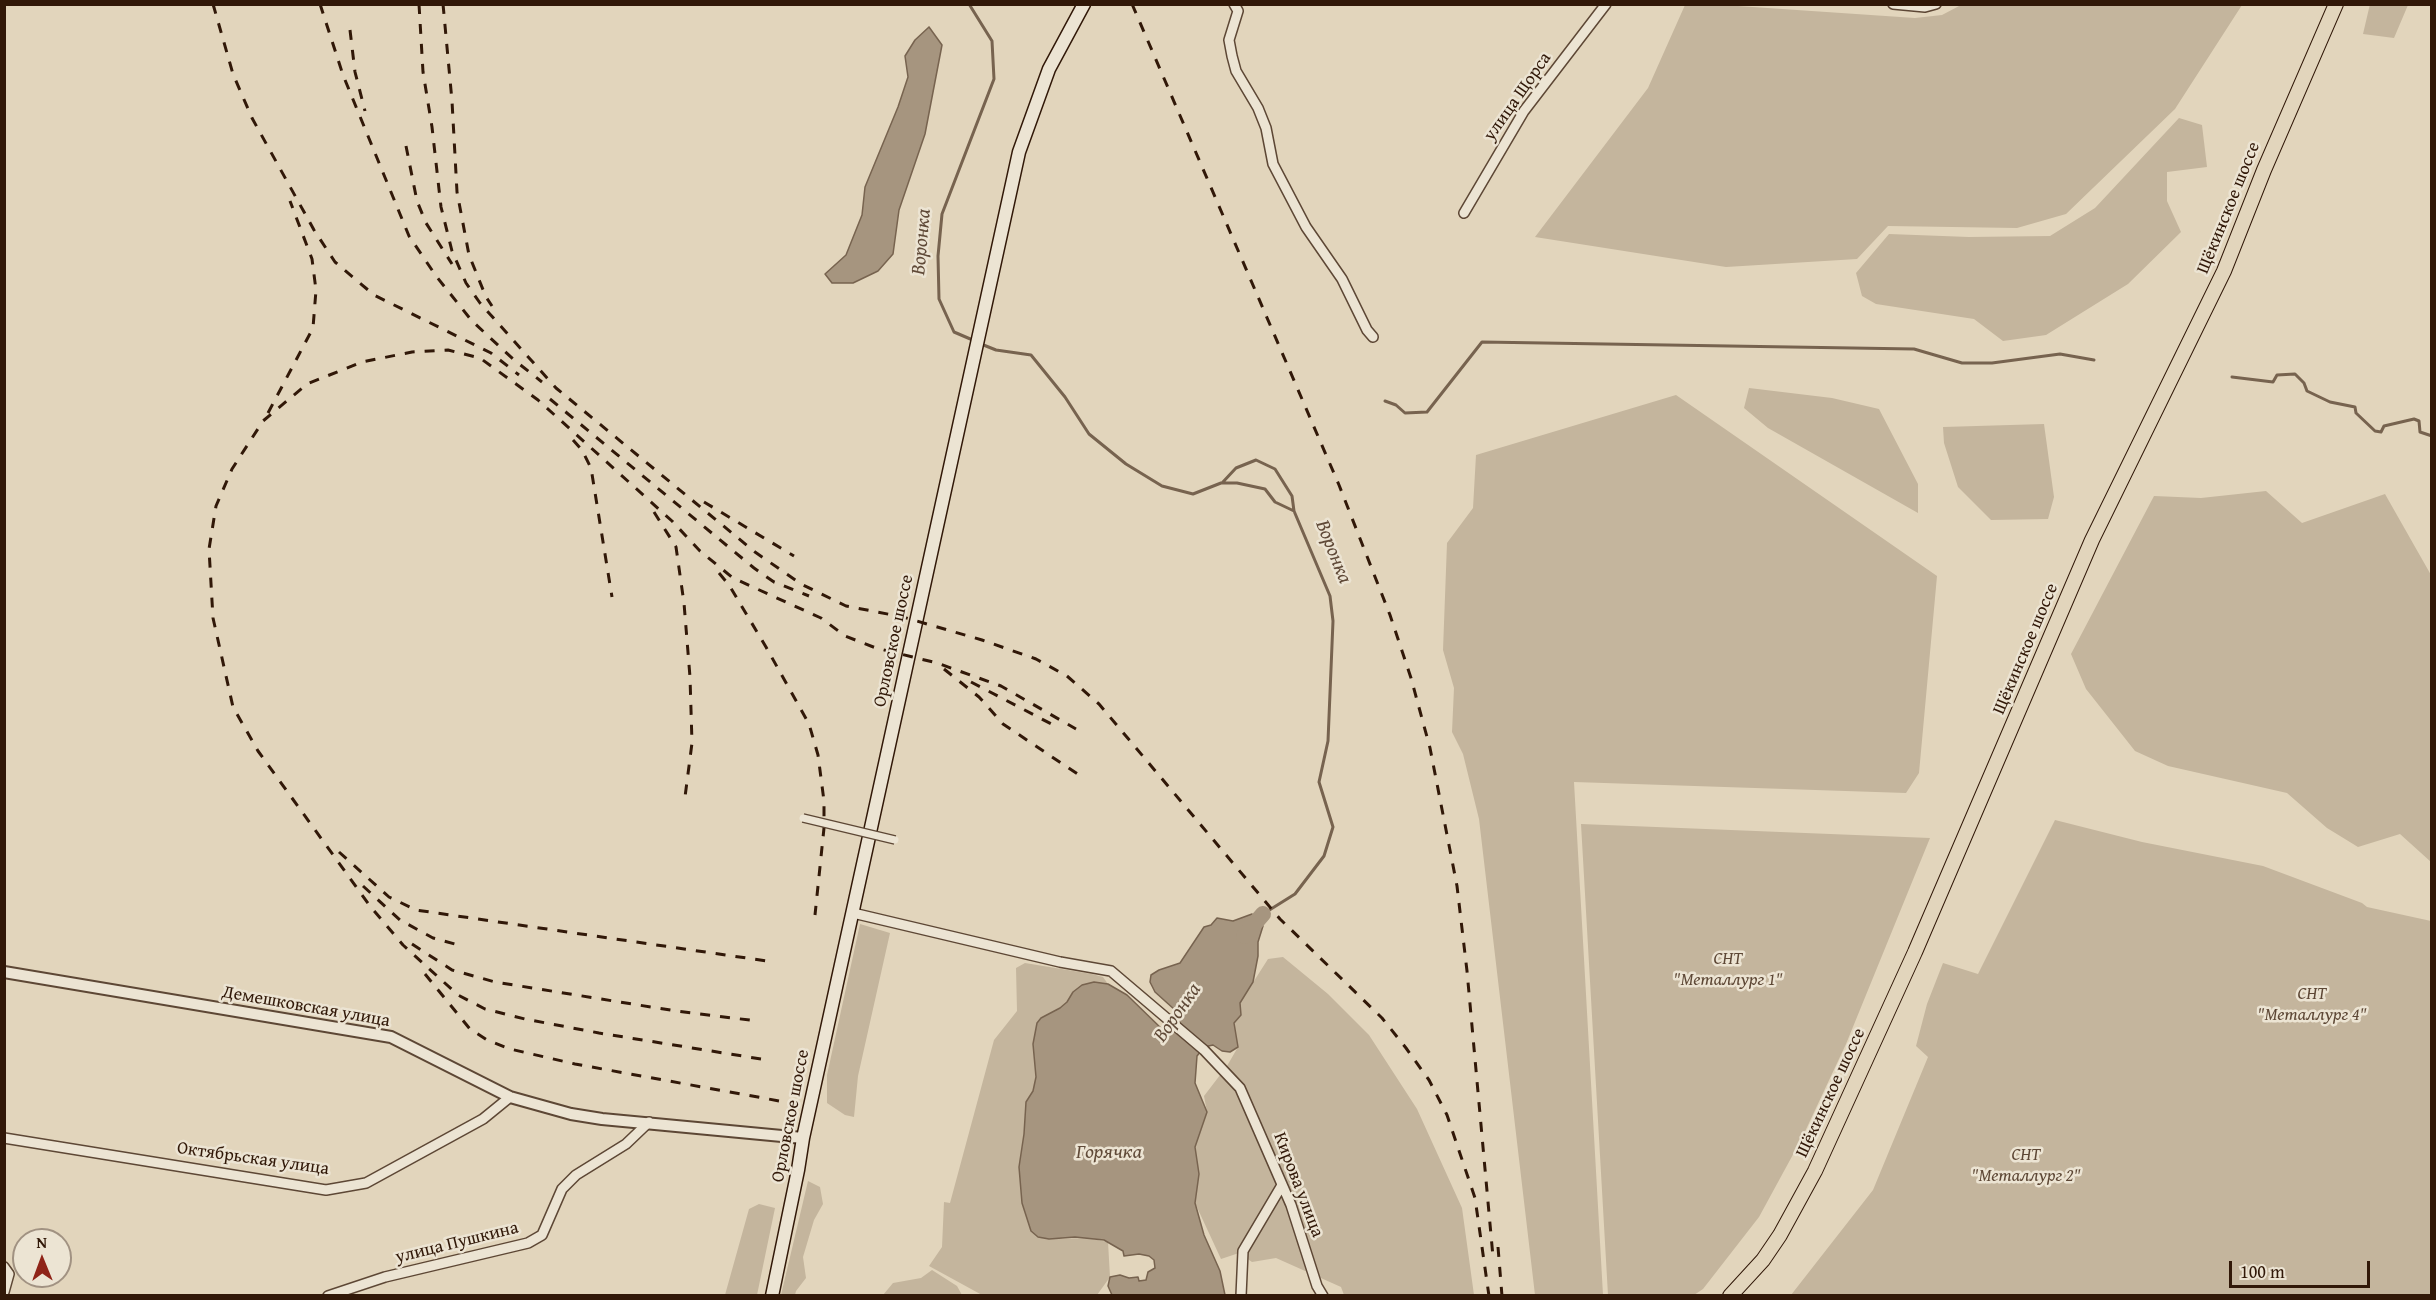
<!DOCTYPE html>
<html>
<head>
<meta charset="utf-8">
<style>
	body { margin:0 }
	#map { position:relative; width:2436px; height:1300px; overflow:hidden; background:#e2d5bc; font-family:"Gentium Book Plus",serif }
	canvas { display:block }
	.frame { position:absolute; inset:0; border:6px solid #311808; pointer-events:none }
	.north { position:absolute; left:12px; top:1228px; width:60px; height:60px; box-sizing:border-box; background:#ece4d3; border:2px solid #a19282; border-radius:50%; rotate:359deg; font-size:16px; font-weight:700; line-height:24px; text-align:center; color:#311808 }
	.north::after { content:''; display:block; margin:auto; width:21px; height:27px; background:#8f2418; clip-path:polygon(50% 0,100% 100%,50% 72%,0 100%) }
	.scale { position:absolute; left:2229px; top:1261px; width:141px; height:27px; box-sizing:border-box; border:3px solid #311808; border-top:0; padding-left:8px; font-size:18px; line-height:21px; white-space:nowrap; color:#311808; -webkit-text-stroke:4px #ece4d3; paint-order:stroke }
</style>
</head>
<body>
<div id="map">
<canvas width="2436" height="1300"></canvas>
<div class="frame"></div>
<div class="north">N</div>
<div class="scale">100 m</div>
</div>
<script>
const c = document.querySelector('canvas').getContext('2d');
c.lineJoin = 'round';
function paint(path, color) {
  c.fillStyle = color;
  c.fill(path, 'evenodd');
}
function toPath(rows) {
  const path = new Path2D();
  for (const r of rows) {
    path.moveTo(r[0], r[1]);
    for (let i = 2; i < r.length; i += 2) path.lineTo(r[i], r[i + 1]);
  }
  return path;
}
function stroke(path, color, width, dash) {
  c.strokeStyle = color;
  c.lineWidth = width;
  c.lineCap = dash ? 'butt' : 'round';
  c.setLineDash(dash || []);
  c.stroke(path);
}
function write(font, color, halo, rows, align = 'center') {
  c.font = font + ' "Gentium Book Plus",serif';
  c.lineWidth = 5;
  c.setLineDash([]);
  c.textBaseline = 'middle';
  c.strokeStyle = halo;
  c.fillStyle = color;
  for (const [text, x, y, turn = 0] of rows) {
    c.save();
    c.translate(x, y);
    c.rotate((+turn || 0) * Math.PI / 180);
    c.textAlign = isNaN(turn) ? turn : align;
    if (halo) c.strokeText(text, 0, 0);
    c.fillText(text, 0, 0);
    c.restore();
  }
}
const green = toPath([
	[2370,4,2408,5,2394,38,2363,34],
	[1961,5,2242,5,2175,109,2066,214,2017,228,1888,226,1857,259,1726,267,1535,237,1648,88,1685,5,1723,5,1915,18,1942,15],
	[2179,118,2202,125,2207,167,2167,172,2167,201,2181,232,2128,284,2046,335,2003,341,1974,319,1876,304,1862,296,1856,273,1889,234,1969,237,2050,236,2095,208],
	[1749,388,1832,398,1879,409,1918,484,1918,513,1768,428,1744,408],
	[1676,395,1937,576,1919,773,1906,793,1574,782,1603,1295,1535,1295,1479,819,1463,754,1452,732,1454,688,1443,650,1447,543,1473,508,1476,455],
	[2044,424,2054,497,2048,519,1991,520,1958,487,1944,443,1943,427],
	[2266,491,2302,523,2385,494,2431,575,2431,862,2400,834,2358,847,2327,828,2287,793,2168,766,2135,751,2086,689,2071,654,2154,496,2201,498],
	[2055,820,2142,842,2263,866,2362,903,2367,907,2431,921,2431,1295,1791,1295,1873,1190,1928,1057,1916,1046,1927,1004,1943,963,1978,974],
	[1581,824,1930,838,1846,1044,1802,1138,1759,1217,1703,1289,1694,1295,1608,1295],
	[860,924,890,933,858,1076,854,1117,845,1115,827,1103,827,1075],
	[1283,957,1328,994,1369,1035,1417,1109,1462,1208,1474,1295,1344,1295,1341,1287,1276,1258,1252,1262,1239,1253,1221,1259,1195,1203,1199,1174,1195,1147,1207,1112,1204,1096,1227,1066,1238,1047,1234,1023,1241,1015,1240,1003,1268,959],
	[1025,963,1092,974,1103,977,1108,984,1094,982,1073,992,1067,1002,1060,1008,1041,1018,1037,1023,1033,1044,1036,1077,1033,1091,1026,1102,1024,1134,1019,1167,1022,1203,1032,1231,1049,1239,1088,1238,1108,1242,1110,1277,1097,1295,982,1295,929,1266,942,1247,944,1202,950,1203,994,1040,1017,1011,1016,968],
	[808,1181,820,1187,823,1204,814,1220,803,1257,806,1278,796,1291,795,1295,781,1295],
	[759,1204,775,1208,757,1295,725,1295,749,1209],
	[932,1270,957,1286,962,1295,883,1295,893,1283,921,1278]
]);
const water = toPath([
	[929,27,942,45,925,134,899,210,893,254,878,271,853,283,832,283,825,274,846,255,862,215,865,187,898,107,908,77,905,56,915,40,929,27],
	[1252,914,1263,926,1258,942,1258,956,1253,982,1240,1003,1241,1015,1234,1023,1238,1047,1230,1052,1222,1051,1213,1045,1204,1047,1197,1056,1195,1083,1207,1112,1195,1147,1199,1174,1195,1203,1204,1235,1220,1271,1225,1295,1112,1295,1108,1286,1110,1277,1120,1275,1129,1278,1138,1277,1139,1281,1146,1280,1148,1272,1155,1268,1154,1260,1149,1256,1139,1254,1124,1256,1123,1251,1104,1240,1075,1237,1049,1239,1038,1237,1031,1231,1022,1203,1019,1167,1024,1134,1026,1102,1033,1091,1036,1077,1033,1044,1037,1023,1041,1018,1060,1008,1067,1002,1073,992,1082,985,1094,982,1108,984,1127,995,1164,1031,1172,1030,1180,1018,1175,1010,1155,992,1150,982,1151,975,1159,970,1180,963,1204,927,1211,925,1217,918,1233,921,1252,914]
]);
const stream = toPath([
	[969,4,992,41,994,79,942,214,938,256,939,299,954,332,975,341],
	[981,344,996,350,1031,355,1065,397,1089,434,1126,464,1162,486,1193,494,1221,483,1237,483,1265,489,1275,502,1294,511,1330,596,1333,621,1328,741,1319,782,1333,827,1324,856,1295,894,1263,914],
	[2232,377,2273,382,2277,375,2295,374,2304,383,2307,391,2330,402,2355,407,2356,413,2375,431,2381,432,2384,426,2414,419,2419,421,2420,432,2432,436],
	[1385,401,1396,405,1405,413,1427,412,1482,342,1914,349,1962,363,1992,363,2060,354,2094,360],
	[1222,483,1236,468,1256,460,1275,469,1292,496,1294,511]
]);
const river = toPath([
	[1244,936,1263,914]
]);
const minor = toPath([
	[1234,4,1238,11,1229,40,1232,56,1236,71,1258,108,1266,128,1273,164,1306,227,1342,279,1367,330,1373,337],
	[1893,4,1925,7,1936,4],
	[1464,213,1524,111,1606,4],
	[853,913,1060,962,1111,971,1204,1050,1240,1088,1291,1205,1317,1286,1323,1296],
	[4,1138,326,1190,366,1183,483,1119,510,1097],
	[4,1267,9,1274,4,1292],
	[328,1296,385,1277,528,1243,542,1235,562,1189,576,1175,626,1144,649,1122],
	[1241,1296,1243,1251,1282,1185]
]);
const tertiary = toPath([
	[4,972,391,1037,510,1097,571,1114,602,1119,803,1138]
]);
const secondary = toPath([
	[772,1296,798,1170,803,1138,1019,152,1049,69,1084,4]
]);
const primary = toPath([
	[1730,1296,1763,1260,1780,1235,1815,1171,1915,952,2092,540,2224,271,2264,170,2336,4]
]);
const rail = toPath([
	[213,4,233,74,252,118,314,230,335,262,374,295,491,353,519,375],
	[320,4,343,75,409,236,436,276,472,321,513,359,542,382],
	[419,4,423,72,432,127,441,207,452,251,466,283,480,303,556,388,755,552,801,584,846,606,903,617,982,640,1036,659,1067,676,1099,704,1280,919,1382,1018,1406,1048,1429,1080,1447,1115,1475,1198,1489,1296],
	[443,4,452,101,457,192,469,255,486,297,492,306],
	[1132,4,1339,485,1390,615,1411,678,1430,748,1457,886,1467,971,1493,1257],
	[350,30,355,72,365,111],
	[406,146,417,201,426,223,452,264],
	[550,399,754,568,774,582,809,596],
	[268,413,313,328,316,290,312,259,290,201],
	[573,440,582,450,591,468,612,597],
	[704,502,794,556],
	[654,512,676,547,684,603,690,677,692,743,685,797],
	[719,573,729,585,766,647,809,724,818,755,824,801,824,828,815,915],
	[944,669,979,697,1003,724,1082,777],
	[971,682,1059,728],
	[339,852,389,897,416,910,774,962],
	[363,886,400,920,433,938,455,944],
	[412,944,452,970,495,982,676,1011,757,1021],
	[425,974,470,1029,487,1040,510,1049,575,1064,785,1102],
	[761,1059,599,1033,525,1019,485,1009,458,995,403,945,370,906,258,751,233,707,213,618,209,549,216,506,232,469,263,421,307,384,362,362,412,352,448,350,480,358,538,400,672,521,700,551,733,578,821,618,845,636,876,648,937,663,1001,686,1076,729],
	[1498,1247,1502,1296]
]);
const pedestrianBridge = toPath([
	[803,818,895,840]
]);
const streetNames = [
	["улица Щорса",1518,97,-55],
	["Щёкинское шоссе",2229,208,-68],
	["Орловское шоссе",894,641,-78],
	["Щёкинское шоссе",2026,649,-67],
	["Демешковская улица",306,1007,10],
	["Щёкинское шоссе",1831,1093,-65],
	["Орловское шоссе",791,1116,-79],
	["Октябрьская улица",253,1159,8],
	["Кирова улица",1298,1185,69],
	["улица Пушкина",457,1243,-14]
];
const parkNames = [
	["СНТ",1728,959],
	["\"Металлург 1\"",1728,980],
	["СНТ",2312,994],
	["\"Металлург 4\"",2312,1015],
	["СНТ",2026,1155],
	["\"Металлург 2\"",2026,1176]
];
const waterNames = [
	["Воронка",922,242,-85],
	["Воронка",1333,552,68],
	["Воронка",1178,1013,-55],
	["Горячка",1109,1153]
];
paint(green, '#c4b59d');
paint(water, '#a6957f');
stroke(water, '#77634f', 1.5);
stroke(stream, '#77634f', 3);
stroke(river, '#a6957f', 16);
stroke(minor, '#5d4735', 12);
stroke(tertiary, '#5d4735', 14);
stroke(secondary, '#311808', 15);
stroke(primary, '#311808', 16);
stroke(minor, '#ece4d3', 9);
stroke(tertiary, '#ece4d3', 10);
stroke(secondary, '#ece4d3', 12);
stroke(primary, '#e2d5bc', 14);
stroke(rail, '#311808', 3, [10, 10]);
stroke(pedestrianBridge, '#5d4735', 10, []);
stroke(pedestrianBridge, '#ece4d3', 7);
write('18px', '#311808', '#ece4d3', streetNames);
write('italic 18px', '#5d4735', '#ece4d3', parkNames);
write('italic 20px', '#604a38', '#ece4d3', waterNames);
</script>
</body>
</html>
